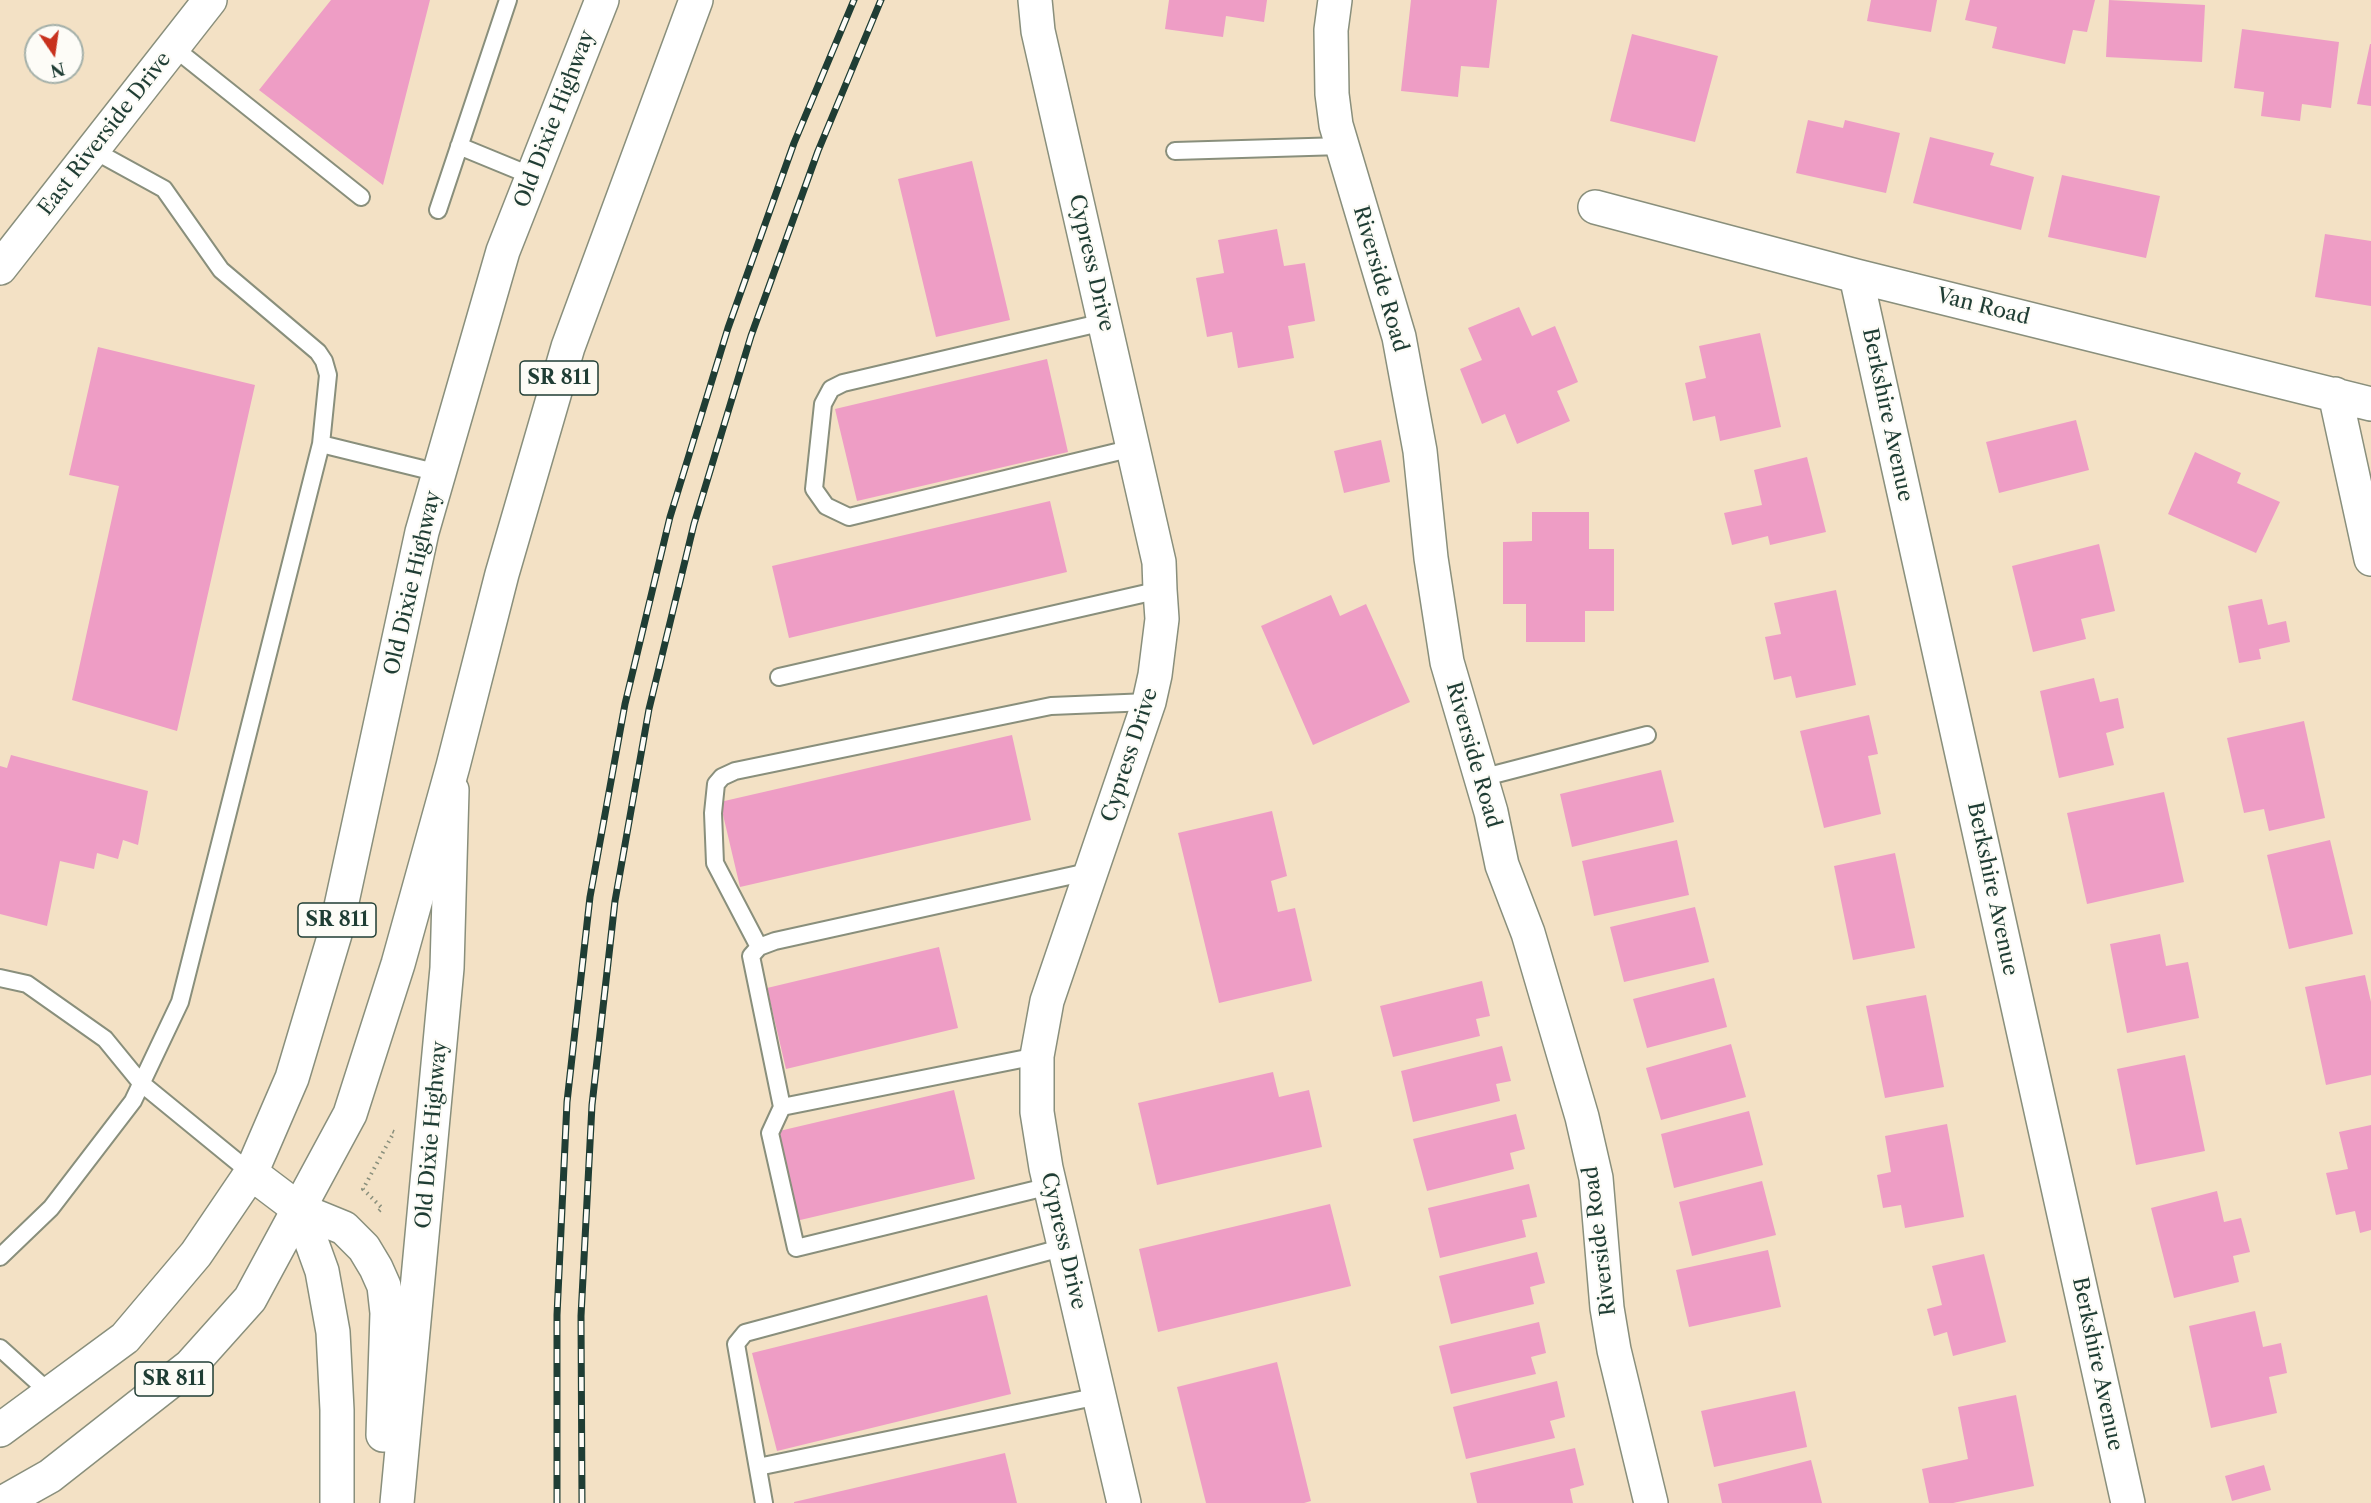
<!DOCTYPE html>
<html>
<head>
<meta charset="utf-8">
<style>
	body { margin:0 }
	#map { position:relative; width:2371px; height:1503px; overflow:hidden; background:#f3e1c5; font-family:"Libre Caslon Text",serif }
	canvas { display:block }
	.north { position:absolute; left:24px; top:24px; width:60px; height:60px; box-sizing:border-box; background:#fdfcf7; border:2px solid #a4b0a9; border-radius:50%; rotate:167deg; font-size:16px; font-weight:700; line-height:24px; text-align:center; color:#1f3d34 }
	.north::after { content:''; display:block; margin:auto; width:21px; height:27px; background:#c8321e; clip-path:polygon(50% 0,100% 100%,50% 72%,0 100%) }
</style>
</head>
<body>
<div id="map">
<canvas width="2371" height="1503"></canvas>
<div class="north">N</div>
</div>
<script>
const c = document.querySelector('canvas').getContext('2d');
c.lineJoin = 'round';
function paint(path, color) {
  c.fillStyle = color;
  c.fill(path, 'evenodd');
}
function toPath(rows) {
  const path = new Path2D();
  for (const r of rows) {
    path.moveTo(r[0], r[1]);
    for (let i = 2; i < r.length; i += 2) path.lineTo(r[i], r[i + 1]);
  }
  return path;
}
function stroke(path, color, width, dash) {
  c.strokeStyle = color;
  c.lineWidth = width;
  c.lineCap = dash ? 'butt' : 'round';
  c.setLineDash(dash || []);
  c.stroke(path);
}
function write(font, color, halo, rows, align = 'center') {
  c.font = font + ' "Libre Caslon Text",serif';
  c.lineWidth = 4.5;
  c.setLineDash([]);
  c.textBaseline = 'middle';
  c.strokeStyle = halo;
  c.fillStyle = color;
  for (const [text, x, y, turn = 0] of rows) {
    c.save();
    c.translate(x, y);
    c.rotate((+turn || 0) * Math.PI / 180);
    c.textAlign = isNaN(turn) ? turn : align;
    if (halo) c.strokeText(text, 0, 0);
    c.fillText(text, 0, 0);
    c.restore();
  }
}
const building = toPath([
	[331,0,430,0,383,185,259,90],
	[1169,0,1267,0,1264,22,1226,16,1223,37,1165,29],
	[1411,0,1497,0,1489,68,1461,66,1458,97,1401,91],
	[1871,0,1937,0,1931,32,1867,21],
	[1970,0,2095,0,2087,32,2073,30,2065,64,1992,48,1997,27,1965,20],
	[2109,0,2205,5,2202,62,2106,57],
	[2242,29,2339,42,2331,108,2302,104,2300,121,2261,116,2264,92,2234,88],
	[1632,34,1718,56,1695,142,1610,121],
	[2370,44,2371,44,2371,106,2357,104],
	[1808,120,1843,128,1845,120,1900,133,1886,193,1796,173],
	[1930,137,1994,153,1990,165,2034,177,2021,230,1913,203],
	[972,161,1010,320,936,337,898,179],
	[2062,175,2160,196,2146,258,2048,237],
	[1277,229,1284,266,1305,263,1315,321,1288,326,1294,358,1238,368,1232,332,1207,337,1196,278,1224,273,1218,240],
	[2325,234,2371,241,2371,306,2315,297],
	[1519,307,1532,336,1555,326,1578,382,1557,391,1570,421,1517,444,1505,414,1482,424,1460,369,1482,360,1468,328],
	[1760,333,1781,427,1720,441,1715,416,1693,421,1685,383,1706,378,1699,346],
	[98,347,255,385,177,731,72,700,119,486,69,475],
	[1047,359,1068,452,857,501,835,409],
	[2076,420,2089,470,1999,493,1986,442],
	[1381,440,1390,482,1344,493,1334,451],
	[2195,452,2241,473,2237,483,2280,502,2256,553,2168,514],
	[1807,457,1826,532,1770,545,1768,536,1732,545,1724,513,1762,505,1754,470],
	[1050,501,1067,572,789,638,772,566],
	[1532,512,1589,512,1589,549,1614,549,1614,611,1585,611,1585,642,1526,642,1526,604,1503,604,1503,542,1532,541],
	[2099,544,2115,611,2081,619,2086,639,2033,652,2012,566],
	[1836,590,1856,685,1796,698,1791,676,1774,680,1765,637,1781,634,1774,603],
	[1331,595,1340,616,1366,604,1410,702,1313,745,1261,626],
	[2262,599,2268,625,2286,621,2290,642,2259,649,2261,659,2239,663,2228,606],
	[2094,678,2100,702,2118,698,2124,728,2106,733,2114,765,2059,778,2040,691],
	[1869,715,1878,754,1868,756,1881,814,1824,828,1800,731],
	[2304,721,2325,818,2269,831,2264,809,2244,813,2227,738],
	[1012,735,1031,820,740,887,720,802],
	[11,755,148,791,138,845,123,840,118,859,97,853,94,869,60,861,47,926,0,914,0,766,7,768],
	[1661,770,1674,822,1572,847,1560,794],
	[2164,792,2184,882,2087,904,2067,813],
	[1272,811,1287,876,1271,881,1278,912,1295,908,1312,981,1219,1003,1178,833],
	[1677,840,1689,895,1594,916,1582,861],
	[2330,840,2353,934,2289,949,2267,855],
	[1895,853,1915,948,1853,960,1834,866],
	[1695,907,1709,962,1624,982,1610,927],
	[2160,934,2166,966,2188,962,2199,1018,2127,1033,2110,944],
	[939,947,958,1028,786,1069,767,988],
	[2365,975,2371,1002,2371,1075,2326,1085,2305,987],
	[1714,978,1727,1027,1647,1048,1633,999],
	[1482,981,1490,1016,1476,1019,1480,1036,1393,1057,1380,1006],
	[1926,995,1944,1087,1885,1098,1866,1006],
	[1731,1044,1746,1097,1661,1120,1646,1068],
	[1502,1046,1511,1081,1496,1084,1500,1101,1413,1122,1401,1071],
	[2185,1055,2205,1151,2136,1165,2117,1069],
	[1273,1072,1279,1097,1309,1090,1322,1147,1157,1185,1138,1103],
	[954,1090,975,1179,796,1221,775,1132],
	[1749,1111,1763,1165,1674,1188,1661,1134],
	[1516,1114,1525,1149,1510,1153,1514,1169,1427,1191,1413,1139],
	[1947,1124,1964,1217,1905,1228,1901,1205,1883,1208,1877,1175,1891,1172,1885,1136],
	[2371,1125,2371,1230,2360,1233,2355,1211,2336,1215,2326,1173,2348,1169,2339,1132],
	[1762,1181,1776,1235,1692,1256,1679,1202],
	[1529,1184,1537,1217,1522,1220,1526,1237,1440,1258,1428,1208],
	[2217,1191,2224,1222,2241,1218,2250,1252,2233,1256,2239,1282,2174,1298,2151,1208],
	[1330,1204,1351,1286,1158,1332,1139,1249],
	[1768,1250,1781,1307,1689,1327,1676,1270],
	[1537,1252,1545,1283,1530,1287,1534,1304,1451,1324,1439,1276],
	[1984,1254,2006,1342,1953,1356,1947,1332,1934,1336,1927,1309,1942,1305,1932,1266],
	[987,1295,1011,1394,777,1451,752,1353],
	[2255,1311,2263,1347,2281,1343,2287,1373,2269,1377,2277,1413,2211,1428,2189,1326],
	[1539,1322,1546,1353,1531,1357,1536,1374,1451,1394,1439,1346],
	[1277,1362,1311,1501,1304,1503,1206,1503,1177,1387],
	[1557,1381,1565,1417,1550,1421,1555,1438,1466,1459,1453,1407],
	[1795,1391,1807,1447,1714,1467,1701,1411],
	[2016,1395,2034,1486,1953,1503,1929,1503,1922,1469,1968,1459,1958,1407],
	[1575,1448,1584,1485,1570,1489,1573,1503,1477,1503,1470,1473],
	[1005,1453,1017,1503,794,1503,794,1502],
	[1811,1460,1822,1503,1722,1503,1718,1484],
	[2264,1465,2271,1490,2232,1501,2225,1476]
]);
const path = toPath([
	[379,1211,382,1208,363,1189,394,1132,389,1130]
]);
const lane = toPath([
	[173,47,361,197],
	[459,146,532,176],
	[1175,151,1342,146],
	[438,210,508,0],
	[1104,322,843,383,831,389,823,404,814,489,826,506,849,517,1133,448],
	[321,444,439,473],
	[779,677,1160,590],
	[1481,778,1647,735],
	[759,947,715,863,713,813,716,784,722,777,735,771,1051,706,1149,702],
	[0,978,27,984,105,1039,141,1083,251,1173],
	[782,1107,1037,1056],
	[1050,1186,796,1248,770,1133,782,1107,751,956,759,947,775,941,1092,871],
	[0,1257,51,1208,133,1101,180,1002,321,444,328,375,324,361,318,352,221,270,164,189,93,150],
	[0,1348,51,1394],
	[758,1467,1099,1396],
	[764,1503,736,1344,745,1333,1065,1247]
]);
const street = toPath([
	[1035,0,1038,31,1159,562,1160,590,1162,619,1155,675,1149,702,1047,1001,1037,1056,1037,1112,1046,1168,1124,1503],
	[1335,0,1331,30,1332,94,1336,125,1399,337,1420,451,1431,558,1447,662,1491,812,1502,865,1528,933,1582,1117,1596,1178,1607,1308,1614,1350,1651,1503],
	[1595,207,1856,276,2371,404],
	[0,268,210,0],
	[1856,276,2128,1503],
	[2335,394,2371,559]
]);
const secondary = toPath([
	[251,1173,300,1210,322,1271,333,1332,337,1410,337,1503],
	[300,1210,344,1228,364,1248,376,1268,384,1286,387,1313,383,1435],
	[397,1503,447,968,452,790]
]);
const primary = toPath([
	[0,1430,125,1338,196,1254,251,1173,292,1078,335,934,422,532,503,251,602,0],
	[2,1503,50,1476,190,1366,250,1299,350,1114,398,964,453,766,502,574,568,347,696,0]
]);
const rail = toPath([
	[557,1503,557,1315,567,1102,590,897,625,704,670,517,728,328,794,143,854,0],
	[582,1503,581,1316,592,1105,615,901,649,709,694,524,751,336,818,151,881,0]
]);
const shields = [
	[559,378,78],
	[337,920,78],
	[174,1379,78]
];
const shieldNames = [
	["SR 811",559,378],
	["SR 811",337,920],
	["SR 811",174,1379]
];
const streetNames = [
	["Old Dixie Highway",555,119,-69],
	["East Riverside Drive",105,134,-52],
	["Cypress Drive",1091,263,77],
	["Riverside Road",1380,279,74],
	["Van Road",1983,307,14],
	["Berkshire Avenue",1887,415,78],
	["Old Dixie Highway",413,583,-77],
	["Cypress Drive",1130,755,-72],
	["Riverside Road",1473,755,74],
	["Berkshire Avenue",1992,889,78],
	["Old Dixie Highway",432,1135,-85],
	["Cypress Drive",1063,1241,77],
	["Riverside Road",1600,1241,-97],
	["Berkshire Avenue",2097,1364,78]
];
paint(building, '#ee9dc5');
stroke(lane, '#898f7c', 20);
stroke(street, '#898f7c', 36);
stroke(secondary, '#898f7c', 36);
stroke(primary, '#898f7c', 36);
stroke(path, '#898f7c', 4, [1.5, 4.5]);
stroke(lane, '#fff', 16);
stroke(street, '#fff', 33);
stroke(secondary, '#fff', 33);
stroke(primary, '#fff', 33);
stroke(rail, '#1f3d34', 7);
stroke(rail, '#fdfcf7', 4.5, [14]);
for (const [x, y, w] of shields) {
  const box = new Path2D();
  box.roundRect(x - w / 2, y - 17, w, 34, 4.5);
  c.fillStyle = '#fdfcf7';
  c.fill(box);
  stroke(box, '#1f3d34', 1.5);
}
write('bold 20px', '#1f3d34', null, shieldNames);
write('21px', '#1f3d34', '#fdfcf7', streetNames);
</script>
</body>
</html>
